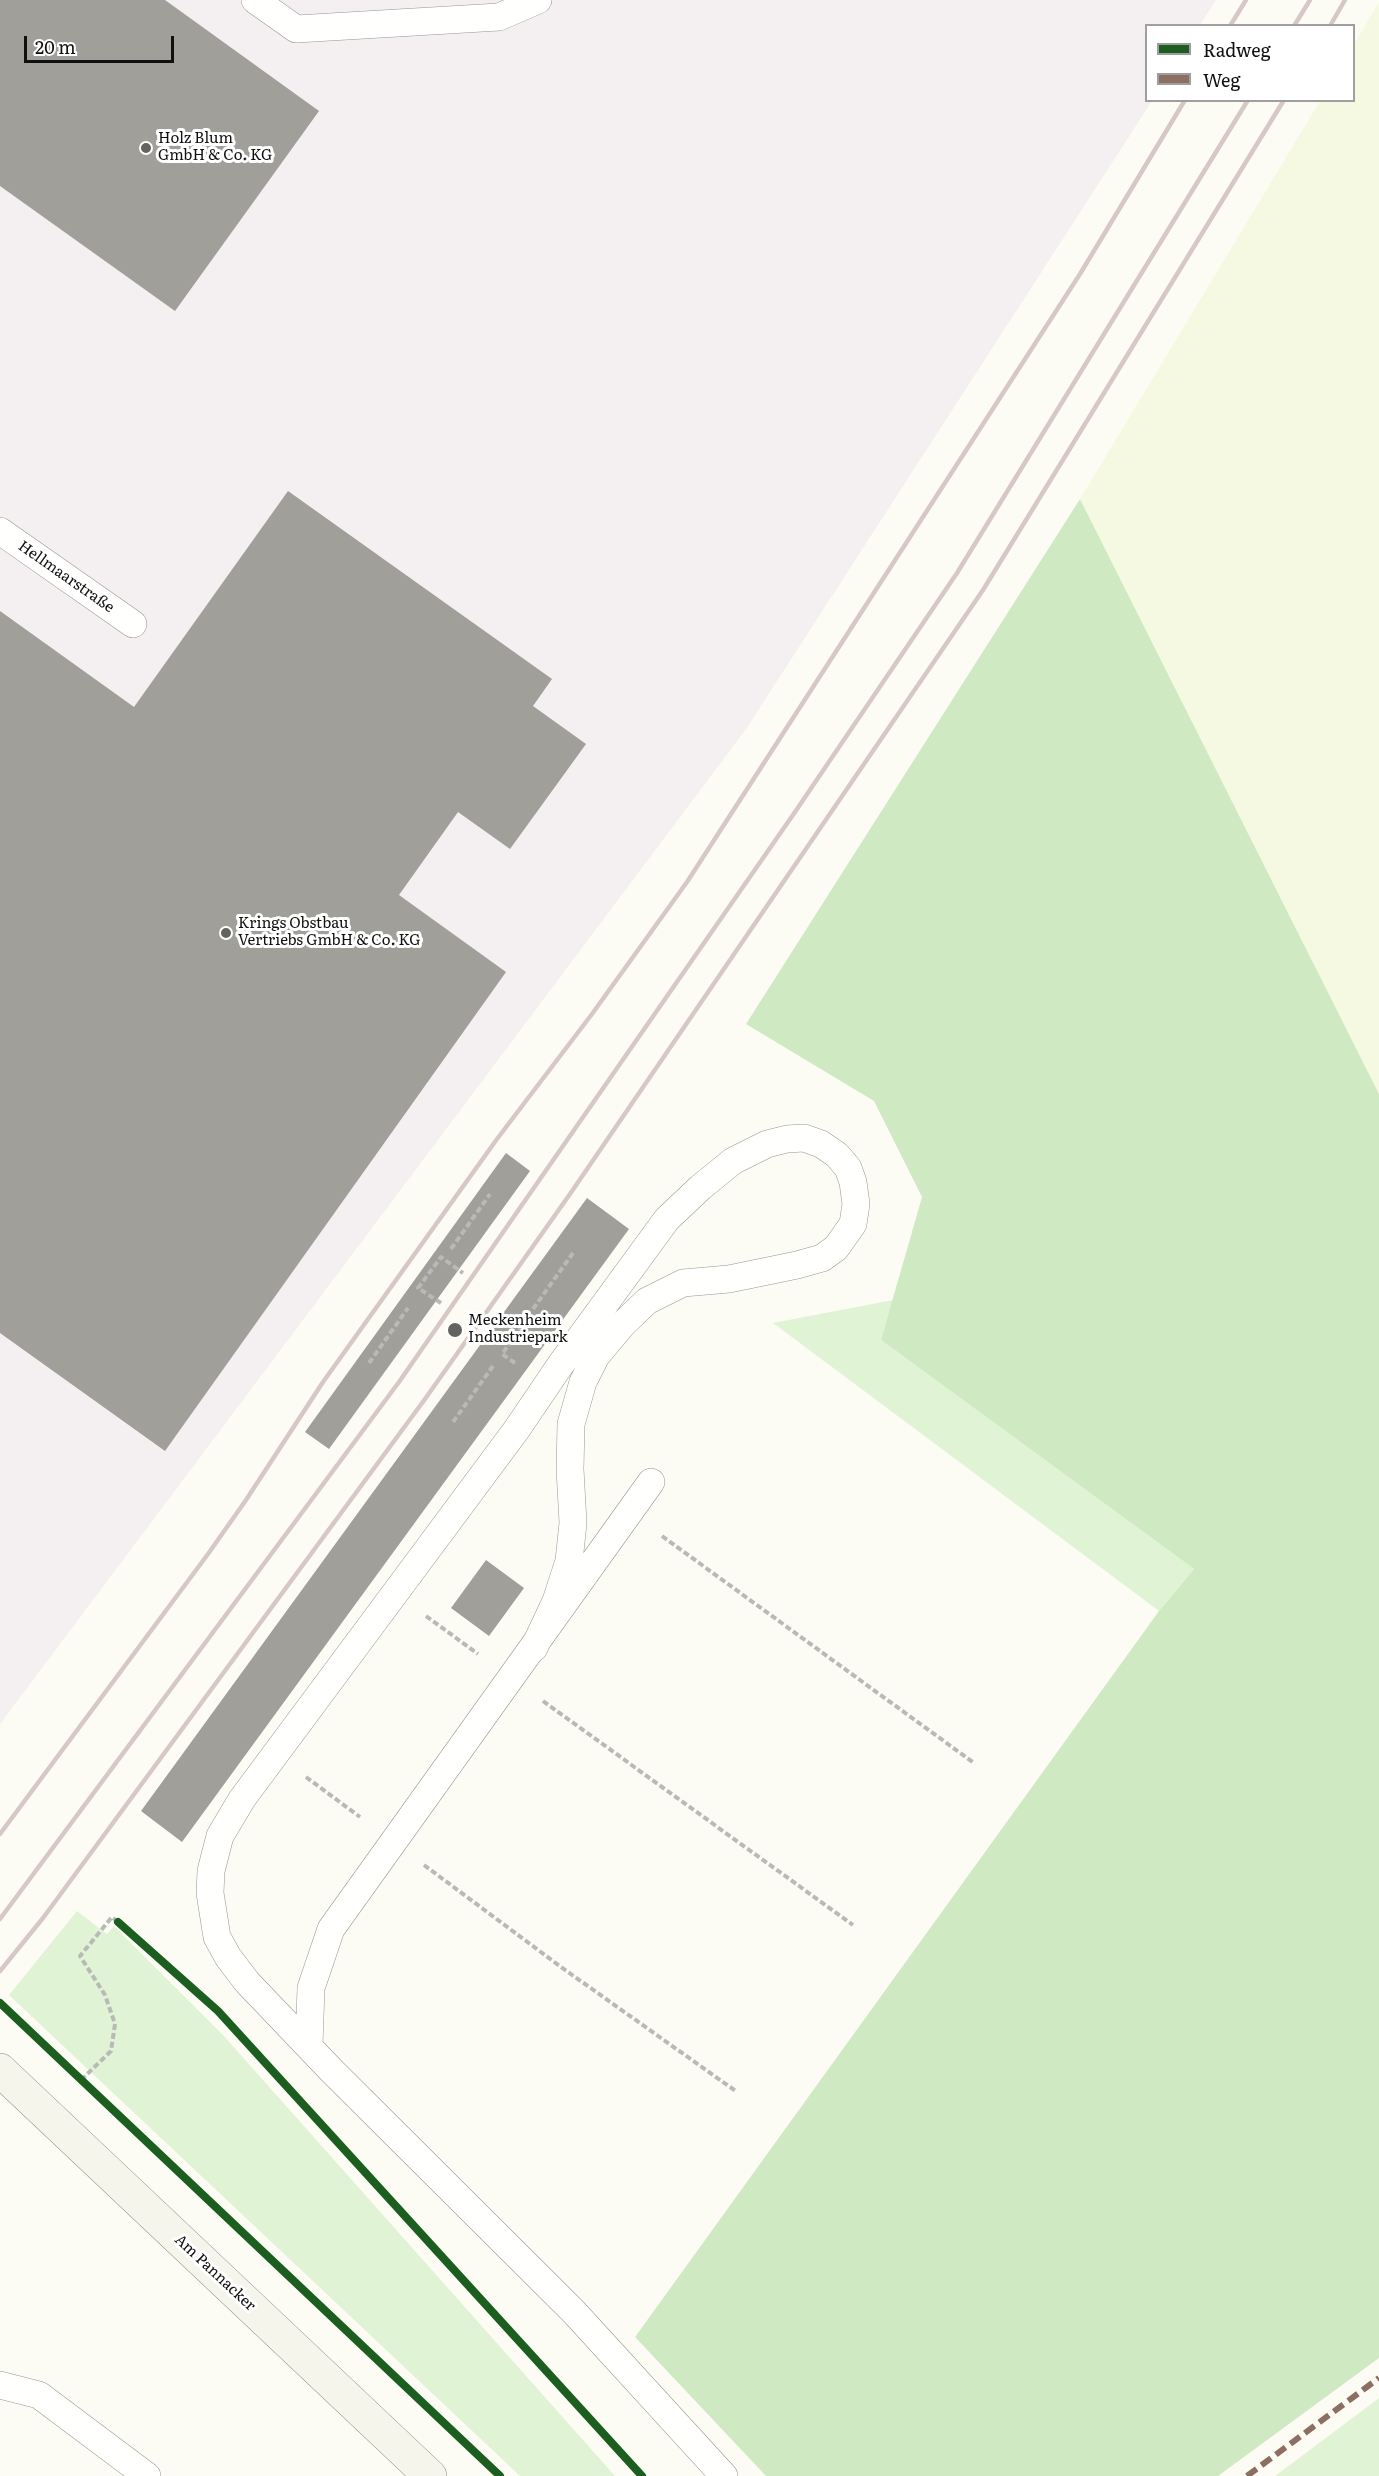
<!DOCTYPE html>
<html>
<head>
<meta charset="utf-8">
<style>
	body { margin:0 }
	#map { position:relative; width:1379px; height:2476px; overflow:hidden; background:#fcfcf5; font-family:Literata,serif }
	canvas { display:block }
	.legend { position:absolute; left:1145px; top:24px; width:210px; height:78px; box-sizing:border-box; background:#fff; border:2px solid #9f9f9f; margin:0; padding:8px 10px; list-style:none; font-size:18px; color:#101010 }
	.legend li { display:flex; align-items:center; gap:12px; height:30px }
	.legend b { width:30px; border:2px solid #9f9f9f }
	.scale { position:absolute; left:24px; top:36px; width:150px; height:27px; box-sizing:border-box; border:3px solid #101010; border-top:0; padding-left:8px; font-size:18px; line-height:21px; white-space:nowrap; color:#101010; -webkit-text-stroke:4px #fff; paint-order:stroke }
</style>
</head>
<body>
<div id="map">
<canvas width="1379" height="2476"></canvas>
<ul class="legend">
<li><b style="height:8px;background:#1b5e20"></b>Radweg</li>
<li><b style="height:8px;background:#8d6e63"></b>Weg</li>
</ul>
<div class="scale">20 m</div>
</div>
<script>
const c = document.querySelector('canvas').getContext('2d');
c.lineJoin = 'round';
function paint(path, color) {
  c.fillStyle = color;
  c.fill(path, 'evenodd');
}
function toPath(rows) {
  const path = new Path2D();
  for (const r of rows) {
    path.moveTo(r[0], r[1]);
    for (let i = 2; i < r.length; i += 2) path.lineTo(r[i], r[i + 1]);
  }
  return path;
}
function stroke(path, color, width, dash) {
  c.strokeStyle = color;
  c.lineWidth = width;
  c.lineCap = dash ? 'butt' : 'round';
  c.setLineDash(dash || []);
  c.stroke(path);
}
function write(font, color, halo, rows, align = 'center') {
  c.font = font + ' Literata,serif';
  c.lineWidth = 6;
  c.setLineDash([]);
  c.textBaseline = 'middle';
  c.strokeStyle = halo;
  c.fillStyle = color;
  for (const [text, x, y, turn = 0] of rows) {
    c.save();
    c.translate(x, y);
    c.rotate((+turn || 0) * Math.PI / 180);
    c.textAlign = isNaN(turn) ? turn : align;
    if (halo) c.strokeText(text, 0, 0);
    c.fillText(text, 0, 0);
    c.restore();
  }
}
const industrial = toPath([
	[0,0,1216,0,1200,25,1146,26,1146,100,1152,101,746,729,0,1724]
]);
const farmland = toPath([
	[1379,2,1379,1094,1080,499,1320,101,1354,100,1354,44]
]);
const green = toPath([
	[893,1300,881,1340,1194,1569,1159,1611,773,1323],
	[77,1911,107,1934,114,1926,223,2035,615,2476,520,2476,9,1995],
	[1379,2398,1379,2476,1275,2476]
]);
const forest = toPath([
	[1080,499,1379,1094,1379,2358,1218,2476,766,2476,635,2337,1159,1611,1194,1569,881,1340,922,1197,874,1101,746,1024]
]);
const building = toPath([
	[0,0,165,0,319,111,175,311,0,186],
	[288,491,552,679,533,706,586,744,510,849,458,812,399,895,506,972,165,1451,0,1333,0,611,134,707],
	[506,1153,530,1171,329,1449,305,1432],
	[587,1198,629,1229,182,1842,141,1811],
	[486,1560,524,1588,489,1636,451,1608]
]);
const path = toPath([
	[451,1249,490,1194],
	[441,1303,418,1288,441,1257,463,1273],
	[533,1309,573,1253],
	[369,1363,408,1308],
	[515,1363,502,1354,529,1317,539,1324],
	[453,1422,493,1366],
	[662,1536,974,1763],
	[426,1616,478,1654],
	[543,1701,853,1925],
	[306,1777,360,1817],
	[424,1865,561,1967,737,2092],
	[81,2080,111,2051,115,2024,105,1995,80,1956,112,1917,118,1922]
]);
const lane = toPath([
	[255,0,296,29,499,17,538,0],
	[0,531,133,624],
	[534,1648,556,1601,569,1561,573,1523,570,1469,571,1424,583,1382,596,1356,622,1325,647,1301,683,1283,729,1279,797,1265,822,1258,836,1248,853,1224,856,1204,853,1182,848,1168,837,1155,821,1144,804,1138,787,1139,767,1144,733,1161,701,1187,667,1219,561,1364,517,1429,242,1799,220,1836,211,1871,210,1893,217,1937,228,1957,247,1982,331,2070,574,2312,724,2476],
	[309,2046,311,1988,331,1929,651,1482],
	[0,2385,39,2395,147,2476]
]);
const secondary = toPath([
	[0,2070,430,2476]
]);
const rail = toPath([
	[1230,26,1246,0],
	[1294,26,1310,0],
	[1330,26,1345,0],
	[0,1834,208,1554,246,1500,323,1382,497,1139,592,1014,687,882,1080,274,1185,100],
	[0,1919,399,1382,795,812,957,573,1248,100],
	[0,1971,43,1918,425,1399,570,1194,983,590,1284,100]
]);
const quiet = toPath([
	[1247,2476,1379,2378]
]);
const cycleway = toPath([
	[118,1922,218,2011,642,2476],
	[0,2003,500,2476]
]);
const markers = [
	[146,148,6,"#636360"],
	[226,933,6,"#636360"],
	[455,1330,8,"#636360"]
];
const poiNames = [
	["Holz Blum",158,139],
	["GmbH & Co. KG",158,156],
	["Krings Obstbau",238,924],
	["Vertriebs GmbH & Co. KG",238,941],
	["Meckenheim",468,1321],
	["Industriepark",468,1338]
];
const streetNames = [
	["Hellmaarstraße",66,577,35],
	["Am Pannacker",215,2273,43]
];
paint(industrial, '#f4eff1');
paint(farmland, '#f6f9e1');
paint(green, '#e1f3d5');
paint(forest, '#cfeac2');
paint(building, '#a09f9a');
stroke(lane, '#969693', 28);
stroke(secondary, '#8d8d8a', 34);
stroke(path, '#b9b9b8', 4, [6, 3]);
stroke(lane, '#fffffe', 27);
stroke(secondary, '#f5f5eb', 33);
stroke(rail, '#d8c8c5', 4.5);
stroke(quiet, '#8d6e63', 6, [12, 6]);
stroke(cycleway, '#1b5e20', 8);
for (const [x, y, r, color] of markers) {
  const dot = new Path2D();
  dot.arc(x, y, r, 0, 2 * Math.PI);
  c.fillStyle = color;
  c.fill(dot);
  stroke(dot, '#fff', 2);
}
write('15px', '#101010', '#fff', poiNames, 'left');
write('15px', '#101010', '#fff', streetNames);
</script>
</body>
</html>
